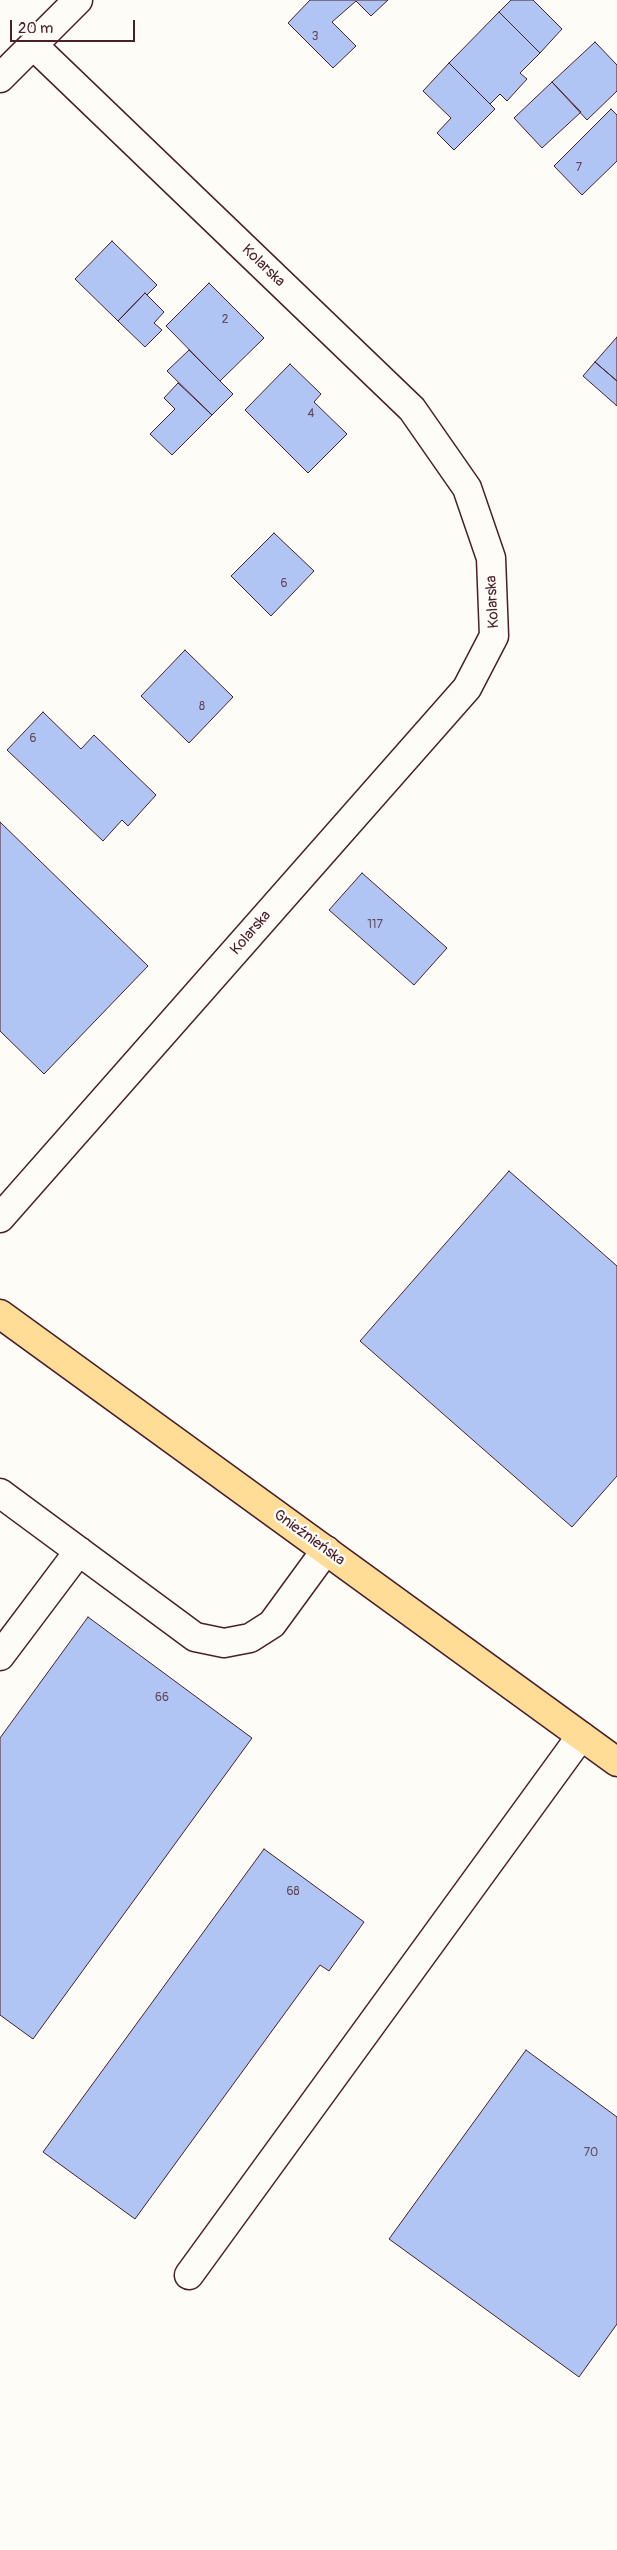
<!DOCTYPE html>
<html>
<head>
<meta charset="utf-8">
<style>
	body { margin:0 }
	#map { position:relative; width:617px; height:2550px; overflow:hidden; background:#fdfcf7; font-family:Pangolin,sans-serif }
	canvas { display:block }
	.scale { position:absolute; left:10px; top:20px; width:125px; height:22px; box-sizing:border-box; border:2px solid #4a1f2b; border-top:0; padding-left:6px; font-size:15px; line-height:18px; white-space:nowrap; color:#4a1f2b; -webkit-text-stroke:4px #fdfcf7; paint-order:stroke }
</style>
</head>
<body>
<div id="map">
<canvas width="617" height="2550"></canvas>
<div class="scale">20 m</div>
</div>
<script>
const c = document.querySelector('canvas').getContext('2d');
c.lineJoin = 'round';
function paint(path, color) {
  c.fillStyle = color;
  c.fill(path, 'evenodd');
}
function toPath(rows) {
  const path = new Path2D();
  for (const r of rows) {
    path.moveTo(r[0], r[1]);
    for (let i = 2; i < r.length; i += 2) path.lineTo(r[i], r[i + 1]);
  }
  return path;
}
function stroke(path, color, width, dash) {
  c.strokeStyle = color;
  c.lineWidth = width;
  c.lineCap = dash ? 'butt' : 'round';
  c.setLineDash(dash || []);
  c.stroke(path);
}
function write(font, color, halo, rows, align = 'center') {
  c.font = font + ' Pangolin,sans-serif';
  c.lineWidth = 5;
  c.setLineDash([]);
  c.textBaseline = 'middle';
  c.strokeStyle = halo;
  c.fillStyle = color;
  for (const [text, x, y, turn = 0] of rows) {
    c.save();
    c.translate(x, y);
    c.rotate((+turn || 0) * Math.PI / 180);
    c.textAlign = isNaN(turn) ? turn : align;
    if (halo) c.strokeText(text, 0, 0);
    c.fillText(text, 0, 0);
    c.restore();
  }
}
const building = toPath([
	[310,0,388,0,371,16,356,1,332,22,356,46,333,68,288,23,310,0],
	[511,0,533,0,562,29,540,53,499,12,511,0],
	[499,12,540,53,520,73,527,79,507,101,500,94,490,104,449,63,499,12],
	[595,42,617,65,617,91,587,120,552,82,595,42],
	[449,63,495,109,454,150,437,133,451,118,423,91,449,63],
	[552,82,581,112,542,148,514,118,552,82],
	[611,109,617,115,617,161,582,195,554,166,611,109],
	[112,241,157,285,147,295,145,293,118,321,75,279,112,241],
	[209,283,264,338,220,381,166,326,209,283],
	[145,293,164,312,154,323,162,330,145,347,118,321,145,293],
	[617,337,617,381,595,362,617,337],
	[189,350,233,394,212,415,167,371,189,350],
	[595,362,617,381,617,406,583,376,595,362],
	[290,364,321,394,314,402,347,434,308,473,245,410,290,364],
	[178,383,212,415,172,455,150,434,175,409,164,398,178,383],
	[274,533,314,571,271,616,231,576,274,533],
	[185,650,233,697,189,743,141,696,185,650],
	[43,712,81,749,94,735,156,795,128,826,122,820,103,841,7,750,43,712],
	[0,822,148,966,44,1074,0,1031,0,822],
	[362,873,447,948,414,985,329,910,362,873],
	[509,1171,617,1266,617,1476,572,1527,360,1341,509,1171],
	[88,1617,252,1738,33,2039,0,2015,0,1738,88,1617],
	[264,1849,364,1922,329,1971,320,1965,135,2219,43,2152,264,1849],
	[526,2050,617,2117,617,2324,579,2377,389,2239,526,2050]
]);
const minor = toPath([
	[0,78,78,0],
	[0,1218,467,688,494,636,491,558,467,488,412,409,33,45],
	[0,1493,195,1637,224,1643,250,1638,272,1624,326,1550],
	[0,1656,79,1551],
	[189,2275,581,1736]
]);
const major = toPath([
	[0,1314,617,1762]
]);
const numberNames = [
	["3",315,37],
	["7",579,168],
	["2",225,320],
	["4",311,414],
	["6",284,584],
	["8",202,707],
	["6",33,739],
	["117",375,925],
	["66",162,1698],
	["68",293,1892],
	["70",591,2153]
];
const streetNames = [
	["Kolarska",263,266,44],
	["Kolarska",493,602,-93],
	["Kolarska",251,933,-49],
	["Gnieźnieńska",309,1538,36]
];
paint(building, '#b1c5f4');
stroke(building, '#4a1f2b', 1);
stroke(minor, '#4a1f2b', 31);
stroke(major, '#4a1f2b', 31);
stroke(minor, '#fdfcf7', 28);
stroke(major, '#ffdd96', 28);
write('12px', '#64485d', null, numberNames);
write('15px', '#4a1f2b', '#fdfcf7', streetNames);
</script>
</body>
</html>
